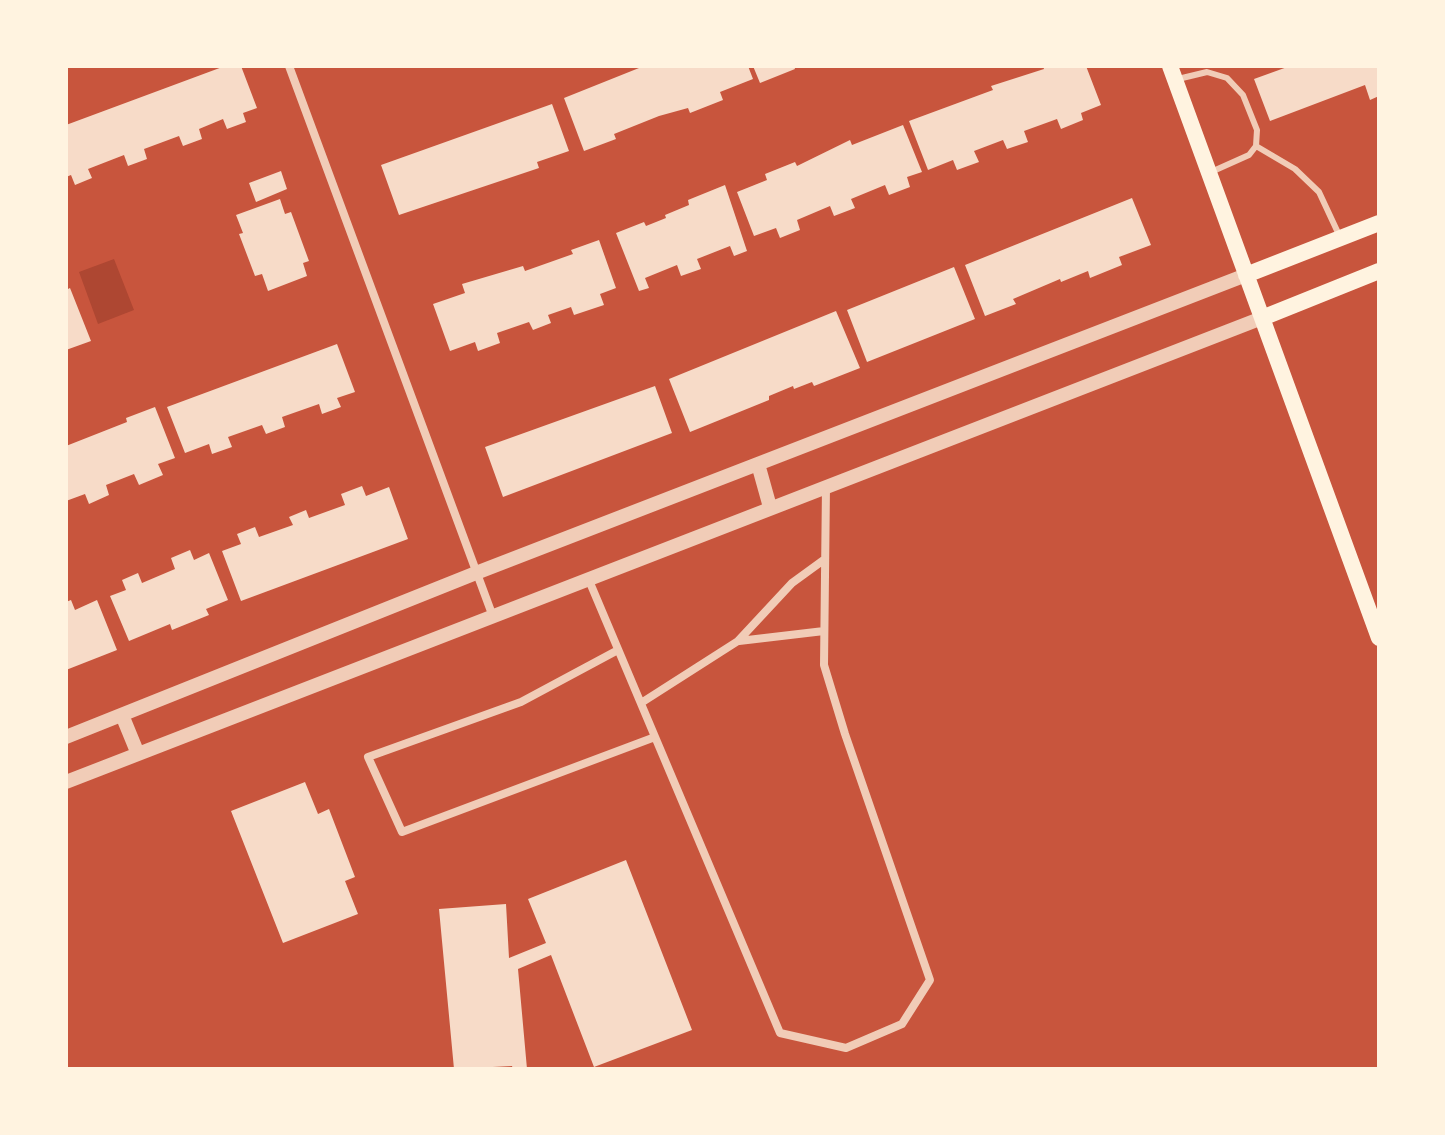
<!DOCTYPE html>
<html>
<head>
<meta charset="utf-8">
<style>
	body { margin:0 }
	#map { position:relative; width:1445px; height:1135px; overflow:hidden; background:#c8553d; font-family:"IBM Plex Serif",serif }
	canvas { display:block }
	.frame { position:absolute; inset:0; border:68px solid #fff3e0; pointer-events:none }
</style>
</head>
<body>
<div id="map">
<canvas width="1445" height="1135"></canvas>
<div class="frame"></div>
</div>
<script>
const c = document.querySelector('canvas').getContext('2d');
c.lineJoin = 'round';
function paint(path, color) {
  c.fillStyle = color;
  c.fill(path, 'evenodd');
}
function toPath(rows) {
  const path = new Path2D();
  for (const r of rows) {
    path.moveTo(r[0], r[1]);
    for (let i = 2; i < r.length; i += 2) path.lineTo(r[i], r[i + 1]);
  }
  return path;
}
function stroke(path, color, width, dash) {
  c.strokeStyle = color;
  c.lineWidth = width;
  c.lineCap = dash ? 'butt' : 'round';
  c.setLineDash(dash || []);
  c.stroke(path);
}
const green = toPath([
	[114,259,134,310,98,324,79,272]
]);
const building = toPath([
	[225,66,241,66,257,108,243,113,246,122,227,129,223,119,199,129,202,139,183,146,179,136,144,149,147,159,128,166,124,155,88,169,92,178,75,185,71,175,66,177,66,125],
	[644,66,748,66,753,79,720,92,723,100,690,113,688,108,659,116,614,134,616,139,584,151,564,98],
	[753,66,794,66,795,69,760,83],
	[1043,66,1086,66,1101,105,1081,113,1083,120,1061,129,1057,119,1024,131,1028,142,1007,149,1003,140,974,151,979,162,957,170,953,160,928,170,909,121,993,90,991,86,1044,69],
	[1290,66,1379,66,1379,96,1370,100,1365,85,1270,121,1254,79],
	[552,104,569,151,537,162,539,168,399,215,381,165],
	[903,125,922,172,907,177,910,187,889,195,885,185,851,199,855,208,834,216,830,206,797,220,800,230,780,238,776,228,754,236,737,192,767,180,765,174,795,162,797,166,850,140,852,145],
	[281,171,287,189,256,202,249,183],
	[725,185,747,251,734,256,730,246,697,259,701,269,681,276,677,265,645,278,649,288,639,291,616,233,644,222,646,226,666,218,665,215,689,205,688,200],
	[1132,198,1151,245,1119,257,1122,265,1090,278,1088,271,1061,282,1060,279,1013,299,1016,304,985,316,965,265],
	[280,199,285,214,291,212,309,261,303,263,307,276,268,291,262,274,255,276,239,234,243,233,236,215],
	[599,240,616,288,600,294,604,305,574,315,571,307,548,315,551,323,533,330,529,322,497,333,500,343,478,351,475,342,450,351,433,304,465,293,462,284,523,266,525,271,573,254,571,250],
	[954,267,975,319,867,362,847,310],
	[70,288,91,341,66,350,66,290],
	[836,311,860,368,814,386,812,382,794,389,793,386,769,396,769,400,690,432,669,379],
	[337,344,355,392,337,398,341,407,322,414,319,404,282,417,285,427,266,434,262,425,228,437,232,447,212,454,209,444,185,453,167,407],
	[655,386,672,433,503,497,485,447],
	[155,407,175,458,158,464,163,475,139,485,134,474,106,485,109,495,89,504,85,494,66,501,66,446,127,422,126,418],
	[362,486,366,496,389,487,408,539,241,601,222,551,241,544,237,534,255,527,259,537,293,525,289,517,306,510,309,518,345,505,341,494],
	[190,550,194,560,209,553,228,600,206,609,209,615,172,630,170,624,129,641,110,596,126,590,122,580,138,573,142,583,175,569,171,558],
	[71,600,75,610,97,600,117,650,66,670,66,602],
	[305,782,318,814,329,809,355,877,345,881,358,914,283,943,231,811],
	[626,860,692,1030,594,1067,551,955,518,969,527,1069,513,1069,512,1066,454,1069,439,909,506,904,509,958,546,943,528,899]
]);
const service = toPath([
	[1178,79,1207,72,1227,78,1243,95,1257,130,1256,146,1249,155,1211,172],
	[1256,146,1295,169,1319,192,1340,237]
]);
const minor = toPath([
	[289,66,492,614],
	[588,578,780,1033,846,1048,902,1024,930,980,845,734,824,665,826,486],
	[739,641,824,631],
	[618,650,521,702,368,757,402,832,655,737],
	[641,703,738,641,792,583,825,559]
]);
const tertiary = toPath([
	[758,464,770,507],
	[122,715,138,754],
	[66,737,476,573,1246,275],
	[66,782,1262,318]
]);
const secondary = toPath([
	[1170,66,1379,638],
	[1246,275,1379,223],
	[1262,318,1379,271]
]);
paint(green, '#ae4732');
paint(building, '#f7dbc8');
stroke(service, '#f1ccb7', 6);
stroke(minor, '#f1ccb7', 8);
stroke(tertiary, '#f1ccb7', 14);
stroke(secondary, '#fff3e0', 16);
</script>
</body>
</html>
